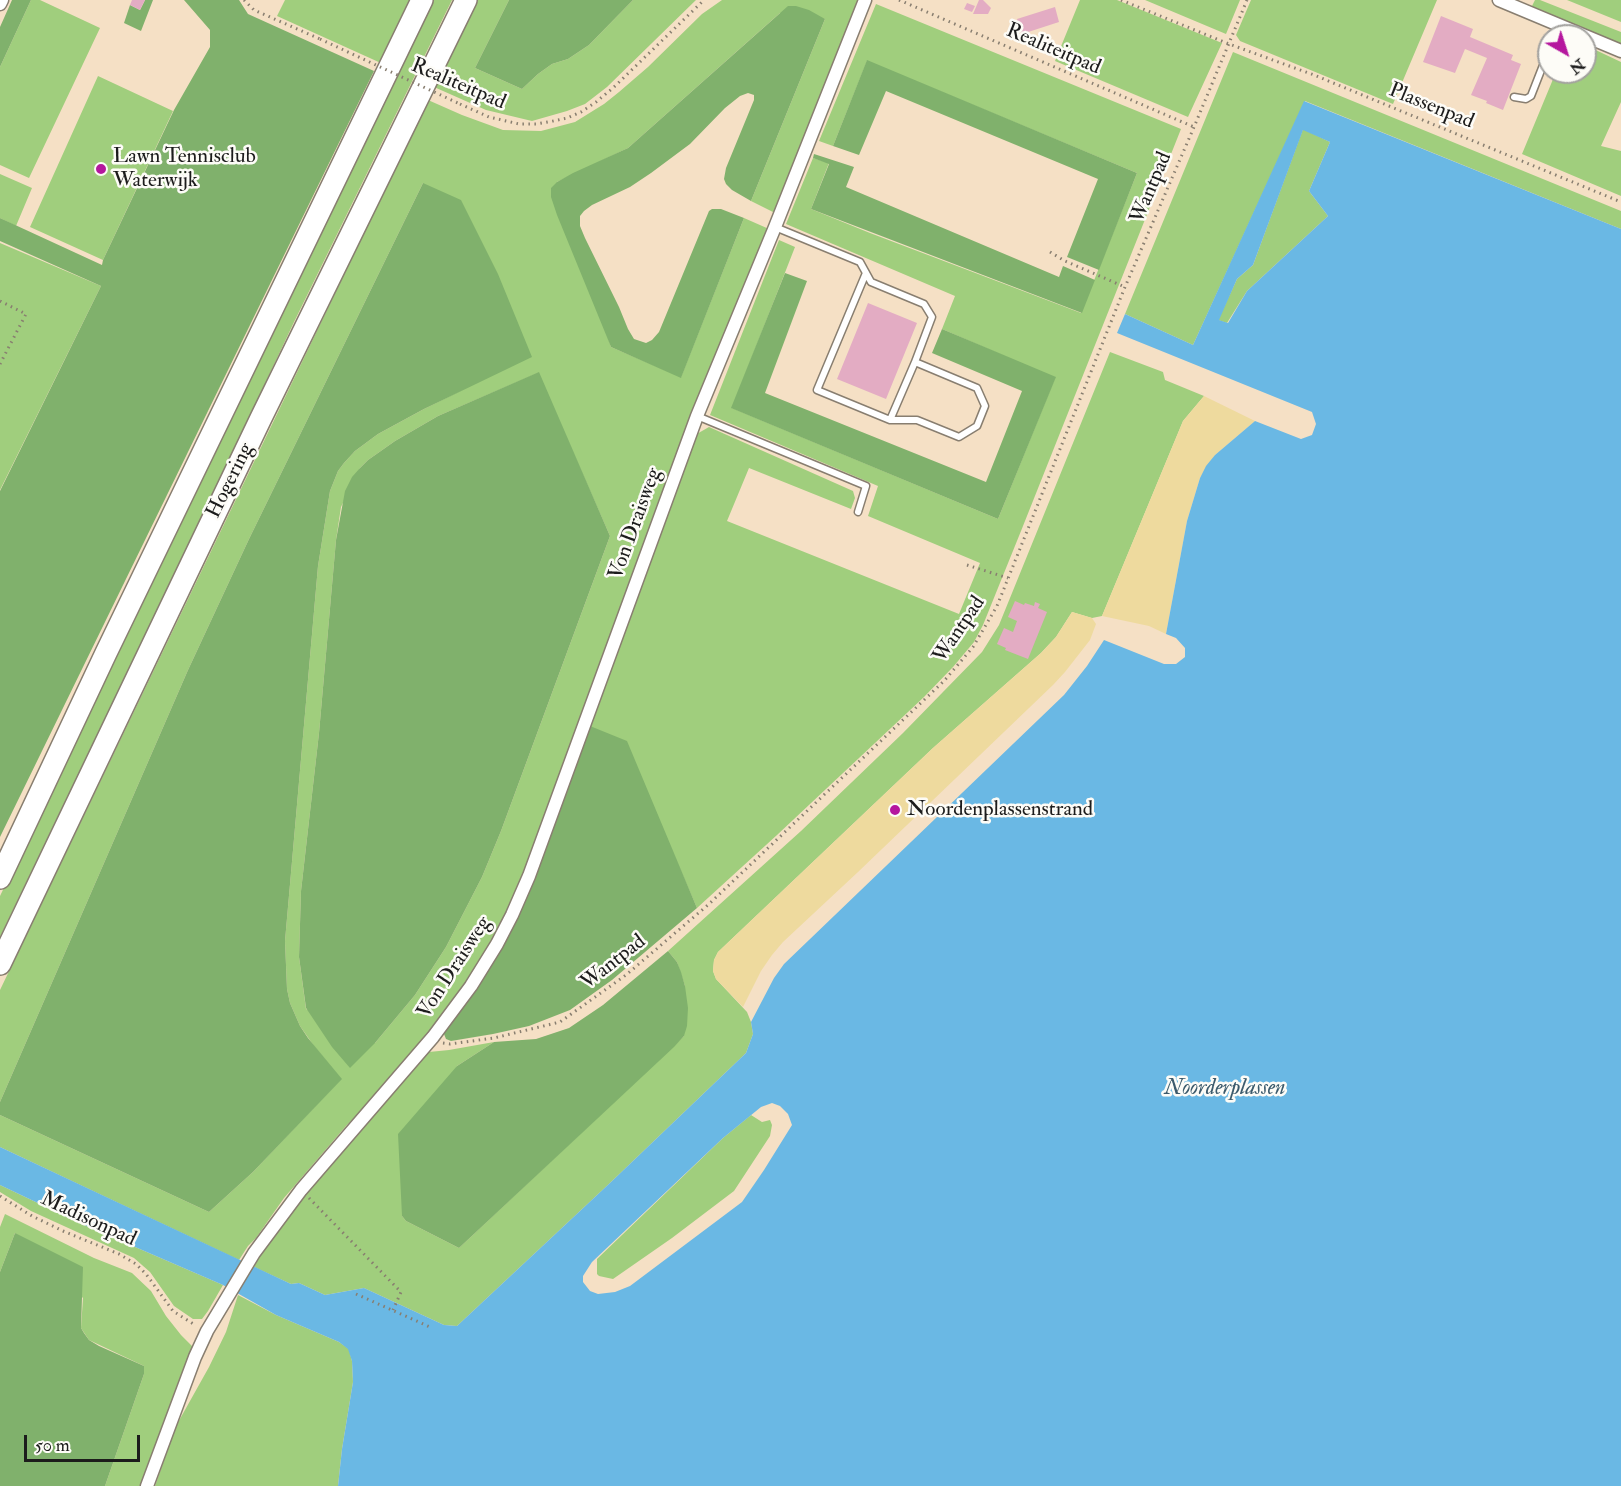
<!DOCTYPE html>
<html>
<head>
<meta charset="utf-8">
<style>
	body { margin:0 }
	#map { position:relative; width:1621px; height:1486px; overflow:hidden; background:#f5e0c5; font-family:"IM FELL Double Pica",serif }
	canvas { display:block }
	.north { position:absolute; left:1537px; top:24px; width:60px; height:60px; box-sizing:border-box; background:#fdfcf7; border:2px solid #a3a29f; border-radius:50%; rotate:141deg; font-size:16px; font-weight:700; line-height:24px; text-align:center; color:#1c1c1c }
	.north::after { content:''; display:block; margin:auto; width:21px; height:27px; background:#b5179e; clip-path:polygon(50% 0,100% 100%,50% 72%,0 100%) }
	.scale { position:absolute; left:24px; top:1435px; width:116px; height:27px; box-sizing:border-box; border:3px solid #1c1c1c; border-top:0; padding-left:8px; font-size:18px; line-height:21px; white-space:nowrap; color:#1c1c1c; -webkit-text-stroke:4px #fdfcf7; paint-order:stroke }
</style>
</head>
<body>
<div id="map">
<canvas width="1621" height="1486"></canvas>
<div class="north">N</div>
<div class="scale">50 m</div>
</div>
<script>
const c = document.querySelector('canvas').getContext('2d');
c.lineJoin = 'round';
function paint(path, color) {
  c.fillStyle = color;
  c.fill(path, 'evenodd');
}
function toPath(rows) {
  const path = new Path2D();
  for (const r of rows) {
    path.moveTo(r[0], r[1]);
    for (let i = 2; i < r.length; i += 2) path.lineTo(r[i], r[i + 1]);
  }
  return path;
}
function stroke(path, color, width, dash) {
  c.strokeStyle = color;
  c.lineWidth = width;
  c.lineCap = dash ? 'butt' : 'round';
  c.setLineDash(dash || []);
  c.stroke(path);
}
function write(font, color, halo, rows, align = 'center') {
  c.font = font + ' "IM FELL Double Pica",serif';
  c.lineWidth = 5;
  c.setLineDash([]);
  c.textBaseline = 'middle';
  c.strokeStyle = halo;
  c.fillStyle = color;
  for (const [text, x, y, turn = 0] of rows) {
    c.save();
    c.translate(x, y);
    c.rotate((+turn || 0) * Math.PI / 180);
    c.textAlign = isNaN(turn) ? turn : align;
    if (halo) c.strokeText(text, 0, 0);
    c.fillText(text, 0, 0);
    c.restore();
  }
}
const green = toPath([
	[31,0,40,0,100,28,29,178,0,165,0,67],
	[285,0,414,0,383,64,277,16],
	[431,0,452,0,294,322,215,490,0,937,0,896],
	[477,0,509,0,475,68,522,89,538,74,552,64,568,59,589,45,633,0,696,0,607,87,585,104,567,111,532,121,486,110,434,87],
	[722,0,859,0,775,213,751,201,825,19,780,13,628,148,557,182,611,347,681,377,744,218,769,229,525,873,493,941,466,984,428,1036,376,1096,346,1126,284,1198,256,1238,248,1246,239,1260,0,1147,0,1115,209,1212,253,1172,341,1079,314,1046,300,1026,290,1003,287,989,285,941,318,566,330,491,338,471,344,463,355,451,378,434,424,409,464,389,423,183,249,539,188,670,0,1102,0,990,428,100,462,115,503,130,541,131,575,122,604,104,619,92,648,67,702,14],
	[538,373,610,536,501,831,482,877,446,947,415,995,375,1043,306,1009,299,957,301,891,319,733,336,540,341,507,360,468,368,460,395,441,438,416],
	[1080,0,1117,0,1222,43,1188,117,1055,61],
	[1145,0,1240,0,1226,34],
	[1251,0,1437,0,1393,104,1240,41,1236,35],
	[1535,0,1540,0,1621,32,1621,45,1531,8],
	[1567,0,1621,0,1621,22],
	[876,4,1181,129,1021,531,983,625,974,642,953,667,924,697,777,835,697,908,670,846,590,726,695,435,709,427,853,491,855,498,851,509,749,468,727,521,959,614,980,563,868,516,878,486,710,415,779,240,795,247,732,408,998,519,1055,378,942,329,955,296,786,224,813,158,829,163,811,209,870,233,1081,313,1137,173,867,61,833,146,819,141],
	[1585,45,1621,62,1621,102,1601,146,1621,151,1621,196,1522,154,1556,72,1585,72],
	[1233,52,1621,211,1621,229,1305,101,1193,345,1125,314],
	[98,76,173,111,103,260,30,227],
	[1303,129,1330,142,1309,191,1328,216,1247,291,1227,323,1218,320,1237,279,1253,265],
	[0,174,32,188,16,226,0,218],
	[0,243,101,286,0,490],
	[1110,352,1163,372,1165,380,1204,396,1183,421,1102,616,1092,618,1072,612,1056,637,1041,653,933,748,718,952,714,960,713,971,716,979,747,1012,751,1022,753,1034,746,1053,611,1182,457,1326,444,1325,364,1288,325,1295,299,1283,291,1284,254,1267,264,1247,294,1205,334,1162,412,1069,429,1052,449,1050,494,1042,457,1066,402,1216,406,1221,459,1248,684,1036,685,986,677,962,668,951,801,831,903,733,982,652,999,625],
	[751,1115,762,1122,770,1120,772,1125,770,1136,734,1191,672,1238,613,1279,599,1276,597,1274,597,1259,723,1138],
	[0,1185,82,1224,223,1285,208,1311,202,1319,193,1319,174,1306,150,1272,134,1258,31,1211,0,1192],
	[5,1214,94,1258,132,1273,151,1291,166,1316,181,1335,193,1347,144,1486,105,1486,144,1374,144,1366,89,1340,81,1328,83,1298,15,1233,0,1272,0,1227],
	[238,1295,276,1315,339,1342,349,1349,352,1361,353,1382,342,1449,338,1486,155,1486,176,1426,209,1367,226,1332]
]);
const forest = toPath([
	[12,0,31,0,0,67,0,27],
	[145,0,153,0,141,31,124,23,130,5,140,10],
	[184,0,239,0,248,14,374,71,0,837,0,491,101,286,0,241,0,218,102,265,103,260,174,110,210,47,210,30],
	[509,0,633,0,589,45,568,59,552,64,538,74,522,89,475,68],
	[788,6,796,6,809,10,825,19,751,201,732,190,726,184,724,179,726,168,754,100,754,95,748,93,740,96,725,108,690,144,651,173,630,187,592,205,584,211,580,216,580,226,585,238,619,307,628,329,634,339,646,343,652,340,659,332,709,211,712,209,721,209,744,218,681,378,611,347,557,215,551,197,551,188,557,182,573,173,628,148],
	[867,60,1137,173,1099,270,1067,257,1098,179,886,91,859,155,833,146],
	[814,154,854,167,846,187,1059,277,1063,266,1095,280,1082,313,811,209,829,164,813,158],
	[423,183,461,200,498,274,532,357,424,409,378,434,355,451,344,463,338,471,330,491,318,566,285,941,287,989,290,1003,300,1026,308,1038,342,1079,253,1172,209,1212,0,1115,0,1102,188,670,249,539],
	[785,273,807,281,765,393,986,482,1022,391,932,353,942,329,1056,377,998,519,731,408],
	[539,372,610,536,501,831,482,877,446,947,415,995,375,1043,350,1068,332,1047,306,1008,299,957,301,891,319,733,336,540,345,491,352,477,360,468,368,460,395,441,438,416],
	[590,726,627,741,697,908,612,980,570,1010,529,1026,493,1034,451,1041,446,1039,444,1034,445,1029,476,989,500,947],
	[668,951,677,962,681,972,685,986,688,1008,687,1026,684,1036,674,1047,459,1248,406,1221,402,1216,398,1134,457,1066,494,1042,536,1039,569,1028,603,1005],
	[15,1233,83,1267,81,1328,84,1333,89,1340,99,1346,144,1366,144,1374,105,1486,0,1486,0,1272]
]);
const sand = toPath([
	[1204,396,1255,421,1215,455,1200,478,1187,521,1166,634,1149,626,1102,616,1183,421],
	[1072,612,1092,618,1096,624,1090,640,1065,672,1053,685,858,872,783,942,772,955,761,971,743,1007,716,979,713,971,714,960,718,952,933,748,1041,653,1056,637]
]);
const water = toPath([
	[1304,101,1621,229,1621,1486,338,1486,342,1449,353,1382,352,1361,348,1349,339,1342,276,1315,223,1285,82,1224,0,1185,0,1147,291,1284,299,1283,325,1295,364,1288,444,1325,457,1326,611,1182,746,1053,753,1034,751,1022,774,978,784,964,1064,695,1087,666,1104,640,1164,664,1176,664,1185,657,1185,648,1176,638,1166,634,1187,521,1200,478,1206,466,1215,455,1255,421,1301,439,1312,435,1316,424,1312,412,1117,333,1125,314,1193,345],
	[1303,130,1330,142,1309,191,1328,216,1247,291,1228,323,1219,320,1237,279,1253,265],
	[772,1103,780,1106,788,1114,792,1125,764,1170,742,1202,630,1286,615,1292,598,1294,590,1291,583,1282,583,1276,592,1262,723,1138,761,1107]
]);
const building = toPath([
	[132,0,145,0,140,10,130,5],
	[979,0,983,0,991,8,988,14,973,14],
	[967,3,975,6,972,12,964,9],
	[1055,7,1059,22,1022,34,1017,19],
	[1441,16,1473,29,1470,37,1513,55,1511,60,1521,64,1503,110,1486,103,1487,101,1471,95,1487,58,1465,49,1455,73,1423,62],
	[868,303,917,323,886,399,837,379],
	[1015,601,1024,605,1025,603,1034,606,1035,602,1040,604,1038,608,1047,612,1028,659,1005,650,1006,648,997,644,1004,628,1013,632,1017,621,1008,617]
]);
const path = toPath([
	[244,0,254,10,320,39],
	[899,0,1194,127],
	[1121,0,1229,44,1314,75,1621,202],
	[460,104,489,117,519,124,536,124,553,121,567,118,581,112,596,102,613,88,704,0],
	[1050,252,1065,261,1125,287],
	[0,301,26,314,0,364],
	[967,565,1008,578],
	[443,1043,450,1044,494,1038,560,1022,626,975,709,904,944,681,973,647,997,606,1125,287,1194,127,1247,0],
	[0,1196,32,1216,63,1231,119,1254,136,1264,146,1274,173,1311,195,1325],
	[309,1198,401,1292,393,1310],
	[356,1294,430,1327]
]);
const service = toPath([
	[1555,36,1559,25],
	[1514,97,1526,99,1531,96,1549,50],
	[775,227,860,262,871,282,924,304,932,317,915,362,977,388,985,406,977,426,959,437,917,420,890,420,817,390,866,273],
	[697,416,866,486,858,512],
	[890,420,915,362]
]);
const minor = toPath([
	[1499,0,1621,51],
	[0,4,2,0],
	[147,1486,195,1357,207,1331,254,1253,301,1190,433,1037,471,986,497,944,512,915,529,876,697,416,775,227,865,0]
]);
const trunk = toPath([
	[0,878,106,653,422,0],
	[0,964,261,418,466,0]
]);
const pathBridge = toPath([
	[320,39,460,104]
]);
const markers = [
	[101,169,6,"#b5179e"],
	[895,810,6,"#b5179e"]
];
const streetNames = [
	["Realiteitpad",1053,50,23],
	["Realiteitpad",458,85,23],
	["Plassenpad",1431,107,22],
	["Wantpad",1152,188,-67],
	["Hogering",231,481,-64],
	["Von Draisweg",636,524,-70],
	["Wantpad",960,630,-56],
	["Wantpad",614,963,-38],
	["Von Draisweg",455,968,-57],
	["Madisonpad",88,1220,25]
];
const poiNames = [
	["Lawn Tennisclub",113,157],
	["Waterwijk",113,181],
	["Noordenplassenstrand",907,810]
];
const waterNames = [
	["Noorderplassen",1225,1089]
];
paint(green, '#a0ce7d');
paint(forest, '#80b16c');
paint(sand, '#eeda9e');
paint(water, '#6ab8e4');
paint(building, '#e3acc3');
stroke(service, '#887e70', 9);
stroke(minor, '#887e70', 15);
stroke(trunk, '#887e70', 24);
stroke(path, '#887e70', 3, [1.5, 4.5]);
stroke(service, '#fff', 6);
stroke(minor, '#fff', 12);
stroke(trunk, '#fff', 21);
stroke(pathBridge, '#887e70', 3, [1.5, 4.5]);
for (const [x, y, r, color] of markers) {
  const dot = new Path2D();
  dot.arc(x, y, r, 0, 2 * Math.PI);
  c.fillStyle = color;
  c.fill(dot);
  stroke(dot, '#fdfcf7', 2);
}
write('21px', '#1c1c1c', '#fdfcf7', streetNames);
write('21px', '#1c1c1c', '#fdfcf7', poiNames, 'left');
write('italic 22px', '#3b5a6c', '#fdfcf7', waterNames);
</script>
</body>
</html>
